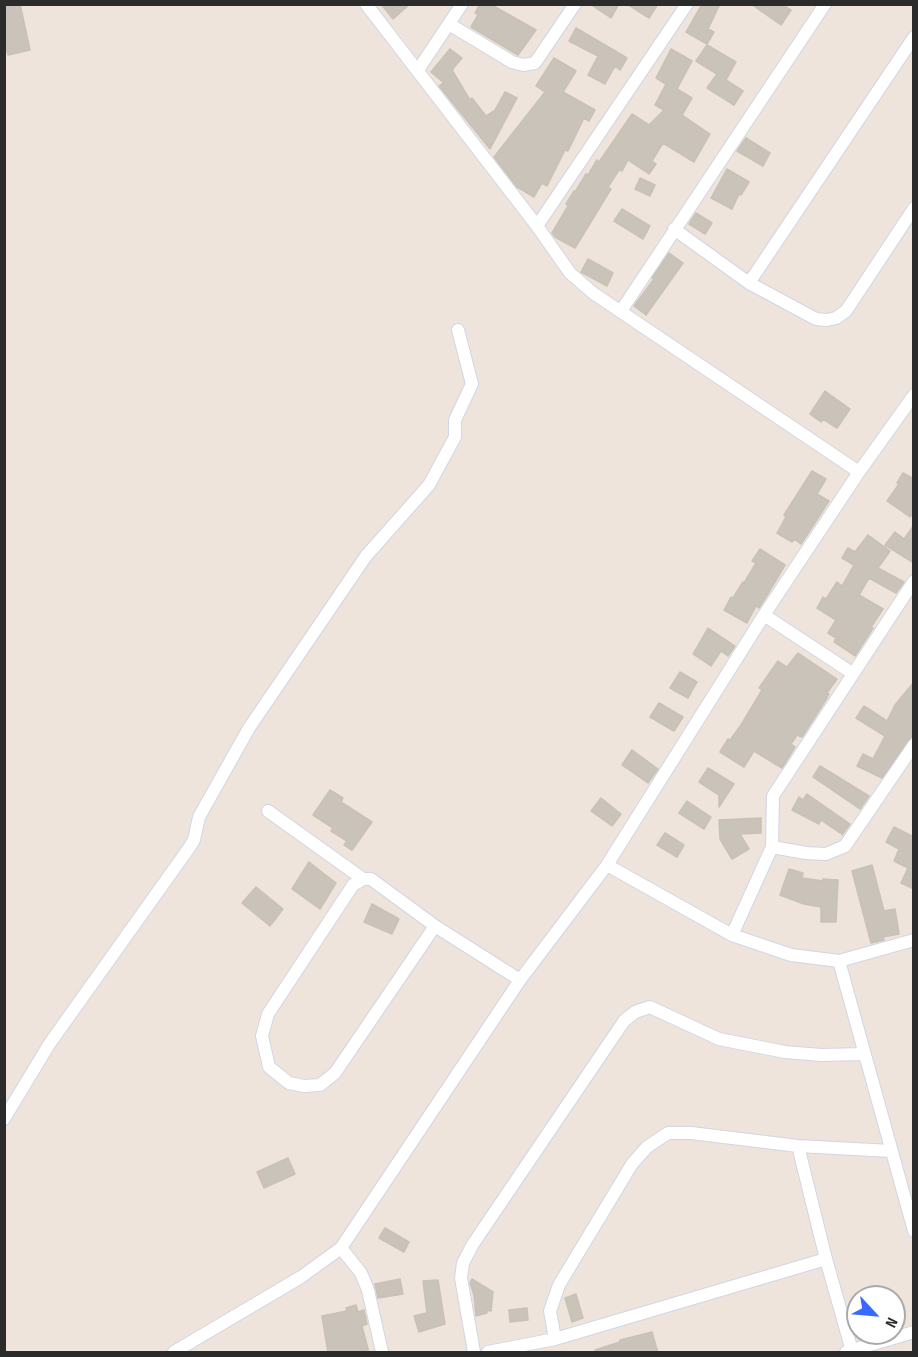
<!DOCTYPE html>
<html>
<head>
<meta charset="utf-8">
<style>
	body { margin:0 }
	#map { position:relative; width:918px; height:1357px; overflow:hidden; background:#eee4db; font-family:"Sofia Sans Condensed",sans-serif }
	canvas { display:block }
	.frame { position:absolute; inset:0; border:6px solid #2b2b2b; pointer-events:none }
	.north { position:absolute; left:846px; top:1285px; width:60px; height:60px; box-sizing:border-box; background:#fff; border:2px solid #aaa; border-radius:50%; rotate:116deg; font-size:16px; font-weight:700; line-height:24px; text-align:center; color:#2b2b2b }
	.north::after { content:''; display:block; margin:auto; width:21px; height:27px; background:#376bff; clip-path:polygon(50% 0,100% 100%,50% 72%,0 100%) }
</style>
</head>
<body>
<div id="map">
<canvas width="918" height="1357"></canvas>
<div class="frame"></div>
<div class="north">N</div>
</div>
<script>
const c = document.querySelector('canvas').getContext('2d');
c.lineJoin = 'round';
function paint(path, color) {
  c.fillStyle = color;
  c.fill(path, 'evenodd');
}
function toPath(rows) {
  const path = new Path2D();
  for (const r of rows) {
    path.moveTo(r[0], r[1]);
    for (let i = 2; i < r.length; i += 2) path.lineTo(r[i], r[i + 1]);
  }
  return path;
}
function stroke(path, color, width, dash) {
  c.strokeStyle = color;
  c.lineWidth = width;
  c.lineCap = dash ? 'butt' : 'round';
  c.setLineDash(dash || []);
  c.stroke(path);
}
const building = toPath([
	[4,4,20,4,30,50,8,55,4,40,4,4],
	[381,4,410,4,393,19,381,4],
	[480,4,490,4,536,30,518,55,471,27,478,15,475,13,480,4],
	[590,4,619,4,611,18,590,4],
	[627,4,658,4,649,18,627,4],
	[702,4,720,4,708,29,714,32,707,44,686,32,702,4],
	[751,4,782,4,791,10,781,25,751,4],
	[576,28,627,58,620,70,615,66,605,84,588,75,598,56,569,41,576,28],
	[707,45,736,62,726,80,743,91,734,105,707,88,717,74,696,61,707,45],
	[450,49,462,58,452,70,470,100,472,98,486,116,495,110,505,92,517,98,490,149,439,86,444,83,431,72,450,49],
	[671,49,692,61,677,89,692,98,682,115,710,134,694,162,663,143,652,161,656,164,649,174,628,160,622,171,619,170,608,187,611,189,575,248,555,237,552,233,568,206,566,204,574,191,575,192,586,174,588,175,597,160,599,162,632,114,649,125,664,110,655,105,666,84,656,78,671,49],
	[554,58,576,71,563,92,595,110,589,121,584,118,568,151,565,150,547,186,542,183,534,197,517,187,494,157,545,92,536,86,554,58],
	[746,138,770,153,763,166,737,151,746,138],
	[727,169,749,182,741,195,739,194,732,209,711,198,727,169],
	[640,178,655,185,650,196,635,189,640,178],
	[622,209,650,226,643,239,614,221,622,209],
	[696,213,712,223,705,234,689,224,696,213],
	[669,253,683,263,646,315,634,306,654,279,652,278,669,253],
	[588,259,613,273,607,286,581,272,588,259],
	[825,391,850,409,837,428,823,419,821,422,810,414,825,391],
	[812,471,826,479,817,494,829,501,801,544,794,539,792,542,777,533,786,517,784,515,812,471],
	[903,473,914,479,914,512,910,517,887,501,899,484,897,483,903,473],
	[914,525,914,563,885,545,895,532,904,539,914,525],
	[868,535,890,551,878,568,904,582,896,593,869,578,859,595,883,609,871,627,873,628,855,656,834,642,836,638,828,633,836,620,817,608,823,597,826,599,837,582,842,586,854,565,842,558,848,548,855,552,868,535],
	[760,549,785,565,766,597,759,608,756,606,747,623,724,610,731,597,733,598,743,582,744,583,756,563,752,561,760,549],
	[708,628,735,646,728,656,721,651,711,666,693,654,708,628],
	[798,653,837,679,827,693,829,694,827,698,802,737,797,735,791,744,795,747,782,768,754,751,744,767,720,752,728,739,730,740,741,725,762,690,759,688,778,661,787,667,798,653],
	[680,672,697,682,688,698,670,688,680,672],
	[914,682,914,733,882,778,857,766,863,754,873,759,885,736,856,718,864,706,887,721,895,705,914,682],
	[659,703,683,717,674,731,650,717,659,703],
	[632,750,658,769,648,783,622,765,632,750],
	[820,766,869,796,860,809,813,777,820,766],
	[708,768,734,784,719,807,719,795,699,782,708,768],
	[330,790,343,798,341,802,372,822,352,850,344,845,347,841,331,831,333,828,313,815,330,790],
	[807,794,850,824,842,835,840,826,840,833,821,820,819,824,792,810,799,797,803,800,807,794],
	[601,798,621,814,612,826,591,811,601,798],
	[687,801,711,817,704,829,679,813,687,801],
	[761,818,761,833,740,834,749,849,732,859,720,839,719,820,761,818],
	[894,827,914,837,914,889,901,883,908,868,894,861,899,849,886,842,894,827],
	[665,833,684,845,677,857,657,845,665,833],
	[309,862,336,883,320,909,292,889,309,862],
	[872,865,884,911,895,909,899,934,883,937,884,940,871,943,852,871,872,865],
	[789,869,803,873,802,878,823,881,823,879,838,880,836,922,821,922,821,907,804,904,780,895,789,869],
	[256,887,283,909,270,926,242,903,256,887],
	[372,904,399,919,392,934,364,922,372,904],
	[288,1158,295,1174,264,1188,257,1172,288,1158],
	[385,1228,409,1242,404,1252,379,1238,385,1228],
	[400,1279,403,1294,378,1298,375,1284,400,1279],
	[472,1279,493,1292,491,1311,486,1310,487,1313,476,1316,474,1295,470,1283,472,1279],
	[438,1280,445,1324,419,1332,414,1316,427,1313,423,1281,438,1280],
	[576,1294,583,1318,572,1322,565,1298,576,1294],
	[356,1305,358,1312,364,1310,367,1324,362,1326,369,1353,328,1353,322,1316,347,1311,346,1308,356,1305],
	[527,1308,528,1320,510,1322,509,1310,527,1308],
	[652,1332,658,1353,595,1353,595,1350,620,1342,620,1340,652,1332]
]);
const minor = toPath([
	[366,4,537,226,570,273,593,293,859,472],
	[449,24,512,62,523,65,535,63,575,4],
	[418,70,462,4],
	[537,226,687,4],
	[674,229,749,283,816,319,827,320,836,318,846,311,914,208],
	[749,283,914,37],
	[621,311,825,4],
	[764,615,852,673],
	[268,811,363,879],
	[772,847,806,853,826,854,845,846,914,745],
	[607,865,732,935,791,955,839,961,914,940],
	[435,926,335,1073,320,1085,304,1086,289,1083,269,1067,262,1036,268,1014,353,885,363,879,371,879,435,926,520,980],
	[732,935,772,847,773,796,914,581],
	[839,961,914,1231],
	[4,1119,50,1043,189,848,194,840,199,817,249,728,366,556,429,485,455,437,455,420,472,384,458,330],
	[798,1146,826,1259,852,1351],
	[341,1248,361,1273,368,1290,382,1352],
	[555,1339,550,1311,559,1285,632,1164,647,1147,668,1133,691,1133,798,1146,891,1151],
	[174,1352,301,1277,341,1248,520,980,607,865,764,615,859,472,914,395],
	[474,1352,461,1278,463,1263,473,1244,624,1021,635,1012,650,1007,719,1039,785,1052,821,1055,865,1054],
	[488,1352,555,1339,826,1259],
	[846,1352,914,1332]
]);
paint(building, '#c9c3ba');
stroke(building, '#c9c1b5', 1.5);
stroke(minor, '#d0d6e5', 14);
stroke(minor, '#fff', 12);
</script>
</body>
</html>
